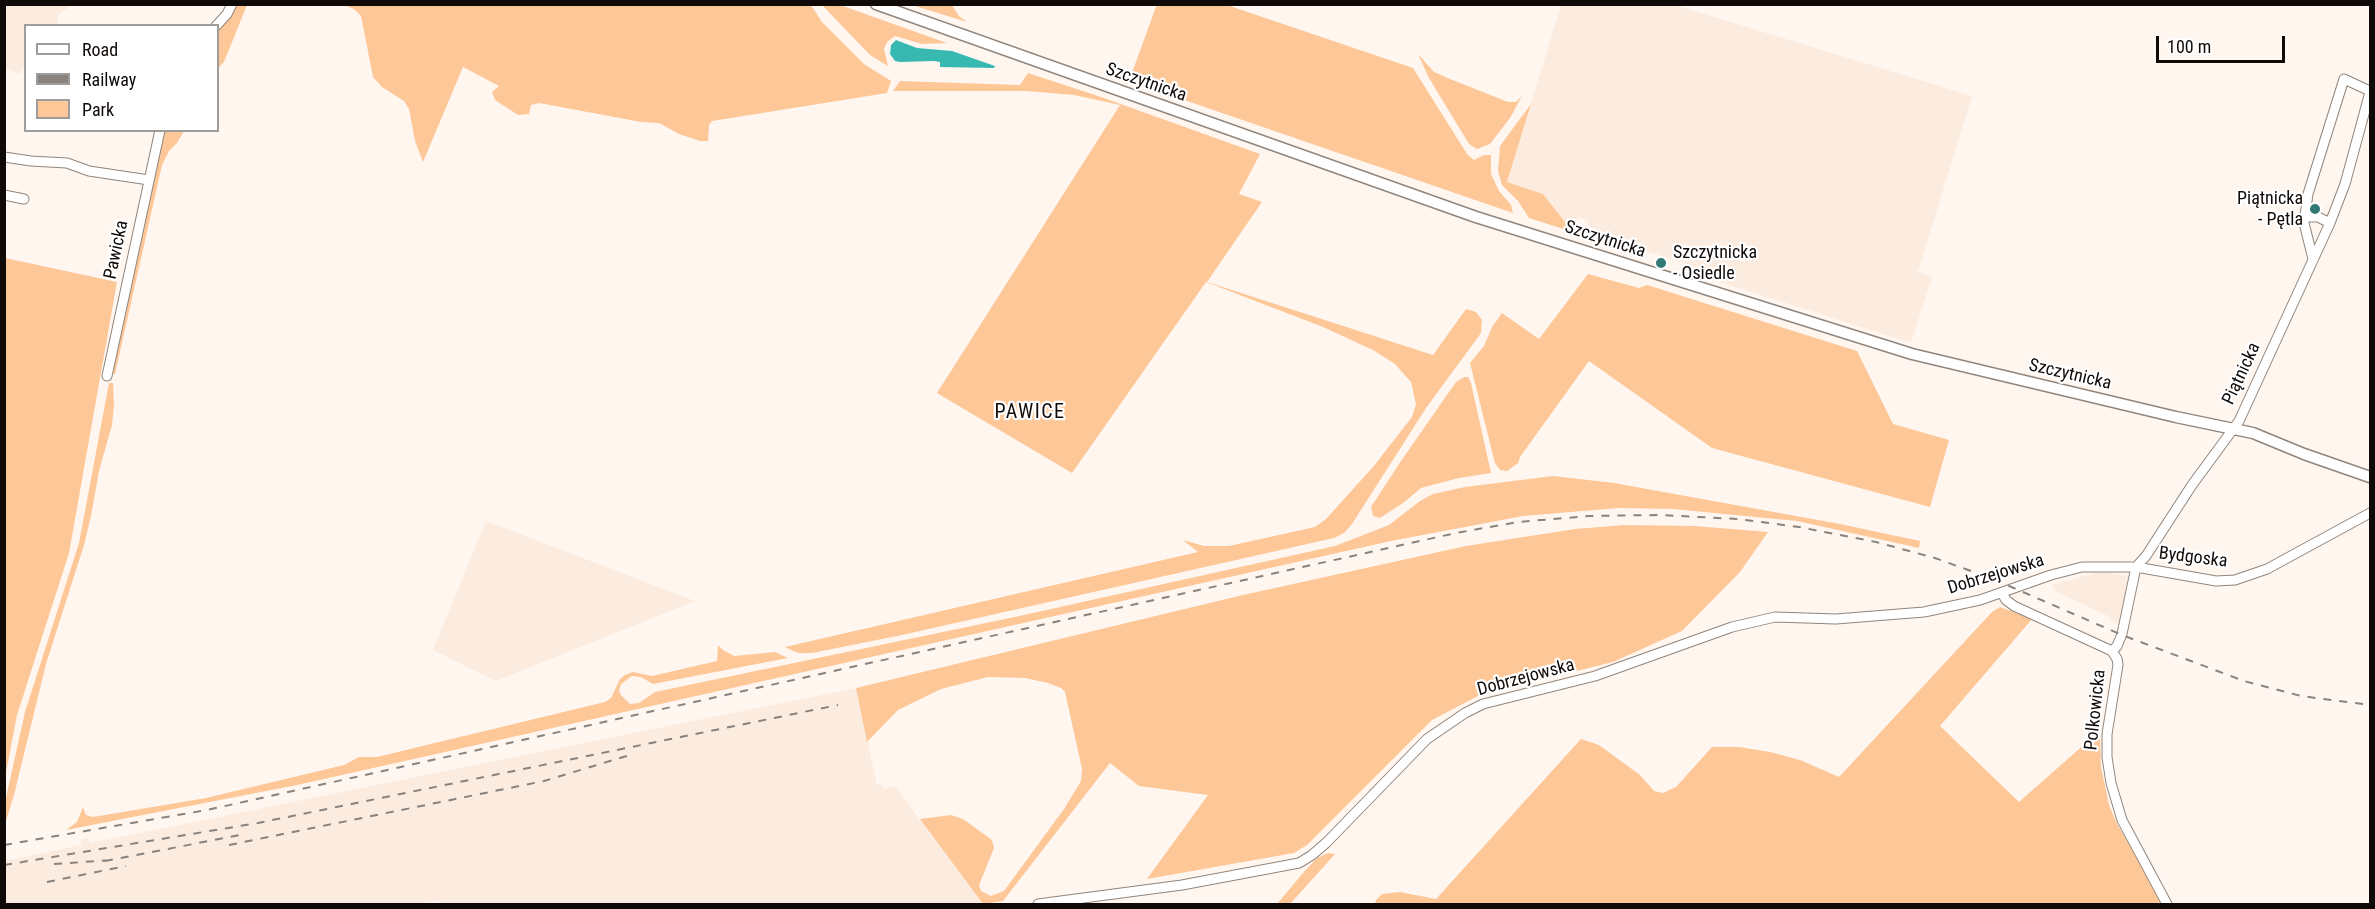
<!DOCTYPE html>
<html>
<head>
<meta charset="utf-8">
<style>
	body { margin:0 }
	#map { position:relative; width:2375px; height:909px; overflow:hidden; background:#fff6f0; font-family:"Roboto Condensed",sans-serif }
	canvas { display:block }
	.frame { position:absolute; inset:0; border:6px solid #0f0a07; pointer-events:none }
	.legend { position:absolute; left:24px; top:24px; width:195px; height:108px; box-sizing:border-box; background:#fff; border:2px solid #9f9d9c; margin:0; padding:8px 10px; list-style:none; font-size:18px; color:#0f0a07 }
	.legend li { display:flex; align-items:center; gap:12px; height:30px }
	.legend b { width:30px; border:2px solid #9f9d9c }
	.scale { position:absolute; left:2156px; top:36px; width:129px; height:27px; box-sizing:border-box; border:3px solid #0f0a07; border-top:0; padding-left:8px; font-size:18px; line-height:21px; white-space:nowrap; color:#0f0a07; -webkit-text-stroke:4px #fff; paint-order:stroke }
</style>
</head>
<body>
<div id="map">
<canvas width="2375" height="909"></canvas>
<div class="frame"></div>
<ul class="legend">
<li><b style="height:8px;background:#fff"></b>Road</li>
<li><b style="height:8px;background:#89827d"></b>Railway</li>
<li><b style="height:16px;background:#fec798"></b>Park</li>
</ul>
<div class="scale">100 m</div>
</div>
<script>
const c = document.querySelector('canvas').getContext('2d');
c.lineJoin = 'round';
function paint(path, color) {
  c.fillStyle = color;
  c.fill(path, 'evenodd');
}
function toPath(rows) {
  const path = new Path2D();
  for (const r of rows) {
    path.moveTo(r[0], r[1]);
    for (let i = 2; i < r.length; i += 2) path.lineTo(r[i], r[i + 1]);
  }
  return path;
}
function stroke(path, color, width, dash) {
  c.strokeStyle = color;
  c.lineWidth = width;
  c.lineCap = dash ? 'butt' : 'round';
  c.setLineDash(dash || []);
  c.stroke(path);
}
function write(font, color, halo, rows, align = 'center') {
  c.font = font + ' "Roboto Condensed",sans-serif';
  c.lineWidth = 4.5;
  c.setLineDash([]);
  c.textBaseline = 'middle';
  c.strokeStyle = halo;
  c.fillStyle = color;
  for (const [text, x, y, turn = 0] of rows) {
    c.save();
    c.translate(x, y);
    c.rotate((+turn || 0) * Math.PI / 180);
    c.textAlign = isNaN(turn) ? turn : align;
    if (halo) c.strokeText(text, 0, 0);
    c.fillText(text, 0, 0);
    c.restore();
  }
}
const built = toPath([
	[4,5,67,5,68,8,58,15,57,25,26,26,25,64,20,74,5,68],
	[1561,5,1675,5,1972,96,1918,272,1932,277,1911,343,1704,277,1699,270,1686,264,1615,241,1587,225,1588,221,1578,217,1573,232,1543,194,1507,182],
	[486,521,695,601,496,681,433,650],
	[2100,572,2130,576,2124,616,2117,625,2108,616,2057,592,2051,585],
	[856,688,877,785,882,785,884,789,895,786,983,904,441,904,439,900,418,904,5,904,5,861,81,845,81,840,88,838,90,843]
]);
const green = toPath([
	[1157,4,1227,5,1413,68,1467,154,1474,160,1484,155,1491,155,1491,174,1499,191,1511,205,1513,213,1129,81],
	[236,5,247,5,224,62,218,68,218,29],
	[344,5,811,5,822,22,864,64,891,81,887,93,712,121,709,125,708,141,700,141,679,134,659,123,641,122,539,103,531,105,529,114,518,115,495,100,492,92,499,86,463,67,423,162,415,141,409,109,404,101,382,87,373,77,361,16,354,9],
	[822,5,840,5,947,43,922,44,895,36,887,42,884,49,888,66,870,55],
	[912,5,952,5,959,16,967,22],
	[1418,54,1434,72,1450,79,1508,102,1516,102,1522,96,1510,118,1490,144,1477,149,1469,144,1429,78],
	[1028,73,1101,97,1260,154,1239,194,1262,202,1207,282,1433,355,1466,309,1476,312,1482,320,1481,333,1426,408,1352,524,1344,533,1334,538,902,635,812,653,799,653,791,650,785,647,1198,552,1183,540,1204,546,1229,546,1315,527,1326,519,1373,467,1412,417,1416,404,1411,382,1395,364,1373,350,1323,327,1206,282,1072,473,937,393,1120,105,1074,95,1027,91,893,91,900,81,1020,85],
	[1531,104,1507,182,1543,194,1573,232,1529,218,1518,201,1502,185,1498,171,1500,146],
	[164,131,184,131,177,143,169,151,162,165,115,374,110,374],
	[5,258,117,282,69,553,17,715,5,778],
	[1588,274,1639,288,1647,285,1857,351,1893,424,1949,440,1930,507,1712,448,1589,361,1520,457,1518,463,1507,471,1500,470,1495,463,1470,363,1484,346,1492,327,1502,313,1539,339],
	[1464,377,1468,377,1471,383,1491,473,1459,478,1421,488,1403,503,1380,518,1373,516,1371,507,1401,461,1456,382],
	[109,383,113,383,114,404,112,425,99,471,91,516,84,545,46,664,14,795,5,824,5,802,25,712,79,543],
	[1553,476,1614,483,1840,524,1920,541,1919,548,1797,521,1673,509,1619,508,1523,516,1391,541,297,785,66,830,77,822,83,807,86,815,93,817,206,798,344,765,359,757,377,757,605,702,611,698,620,679,625,675,633,672,652,676,717,661,718,645,723,650,734,656,775,652,788,658,653,684,641,677,632,676,621,684,619,691,621,695,630,704,639,703,655,692,1015,617,1335,546,1389,525,1420,501,1433,494,1465,487],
	[1625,525,1695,526,1768,532,1740,572,1682,631,1613,662,1480,695,1432,720,1307,845,1294,853,1147,879,1208,795,1139,786,1110,763,1003,901,983,904,920,819,951,815,963,819,992,840,994,848,979,885,981,891,991,896,1004,891,1064,809,1081,781,1082,769,1065,692,1061,688,1048,683,1025,678,988,677,941,689,898,710,867,742,856,688,1243,595,1466,546,1575,529],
	[2000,607,2032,619,1940,726,2019,802,2087,742,2100,738,2101,767,2109,805,2117,824,2158,892,2160,904,1375,904,1376,900,1382,894,1400,892,1436,899,1581,739,1599,745,1640,775,1654,791,1663,793,1676,787,1712,747,1739,747,1770,752,1800,760,1839,777,1992,612],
	[1328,853,1335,854,1290,904,1277,904,1303,873,1317,858]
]);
const water = toPath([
	[896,40,917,48,952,51,995,66,994,68,940,67,940,62,934,61,900,62,895,61,890,54,891,45]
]);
const minor = toPath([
	[216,26,227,14,232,4],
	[4,157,31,161,67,163,89,171,149,180],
	[4,195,24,199],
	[2305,217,2318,217,2330,223],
	[2313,259,2304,223,2308,194,2344,79,2370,91],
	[107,376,160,130],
	[2002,593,2006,600,2014,606,2112,651],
	[2112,651,2117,646,2122,634,2136,567,2146,556,2192,485,2239,421,2330,223,2345,184,2370,92],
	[2112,651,2117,659,2118,665,2107,734,2107,757,2111,783,2122,820,2167,904],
	[1038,904,1182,885,1299,863,1312,855,1327,842,1427,739,1465,713,1483,704,1595,676,1732,627,1775,617,1836,619,1924,612,1980,600,2051,575,2082,567,2136,567,2216,581,2235,580,2267,569,2370,513]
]);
const tertiary = toPath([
	[876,4,1476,217,1912,354,2176,417,2253,433,2304,454,2370,477]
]);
const rail = toPath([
	[4,845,207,810,1456,533,1518,522,1589,516,1660,515,1738,519,1799,527,1876,542,1935,558,1993,579,2122,635,2244,681,2301,696,2370,705],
	[229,845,544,781,630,755],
	[105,861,240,835],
	[54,864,113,860],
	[4,865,258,823,838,705],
	[47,882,126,866]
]);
const markers = [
	[2315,209,6,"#307974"],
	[1661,263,6,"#307974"]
];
const streetNames = [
	["Szczytnicka",1146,83,19],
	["Szczytnicka",1605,240,18],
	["Pawicka",117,250,-78],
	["Piątnicka",2242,374,-65],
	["Szczytnicka",2070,375,13],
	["Bydgoska",2193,558,7],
	["Dobrzejowska",1996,575,-17],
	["Dobrzejowska",1526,678,-15],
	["Polkowicka",2096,710,-84]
];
const poiNames = [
	["Piątnicka",2303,199],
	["- Pętla",2303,220],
	["Szczytnicka",1673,253,"left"],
	["- Osiedle",1673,274,"left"]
];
const neighbourhoodNames = [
	["PAWICE",1030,413]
];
paint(built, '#fcecdf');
paint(green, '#fec798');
paint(water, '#37b9b2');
stroke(minor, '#91857b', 11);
stroke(tertiary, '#91857b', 13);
stroke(minor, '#fff', 9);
stroke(tertiary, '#fff', 10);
stroke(rail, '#89827d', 2, [8, 8]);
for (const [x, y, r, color] of markers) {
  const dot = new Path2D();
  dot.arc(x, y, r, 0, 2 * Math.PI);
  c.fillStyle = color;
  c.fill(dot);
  stroke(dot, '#fff', 2);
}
write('18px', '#0f0a07', '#fff', streetNames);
write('18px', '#0f0a07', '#fff', poiNames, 'right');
c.letterSpacing = '1.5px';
write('20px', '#0f0a07', '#fff', neighbourhoodNames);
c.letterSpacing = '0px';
</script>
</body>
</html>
